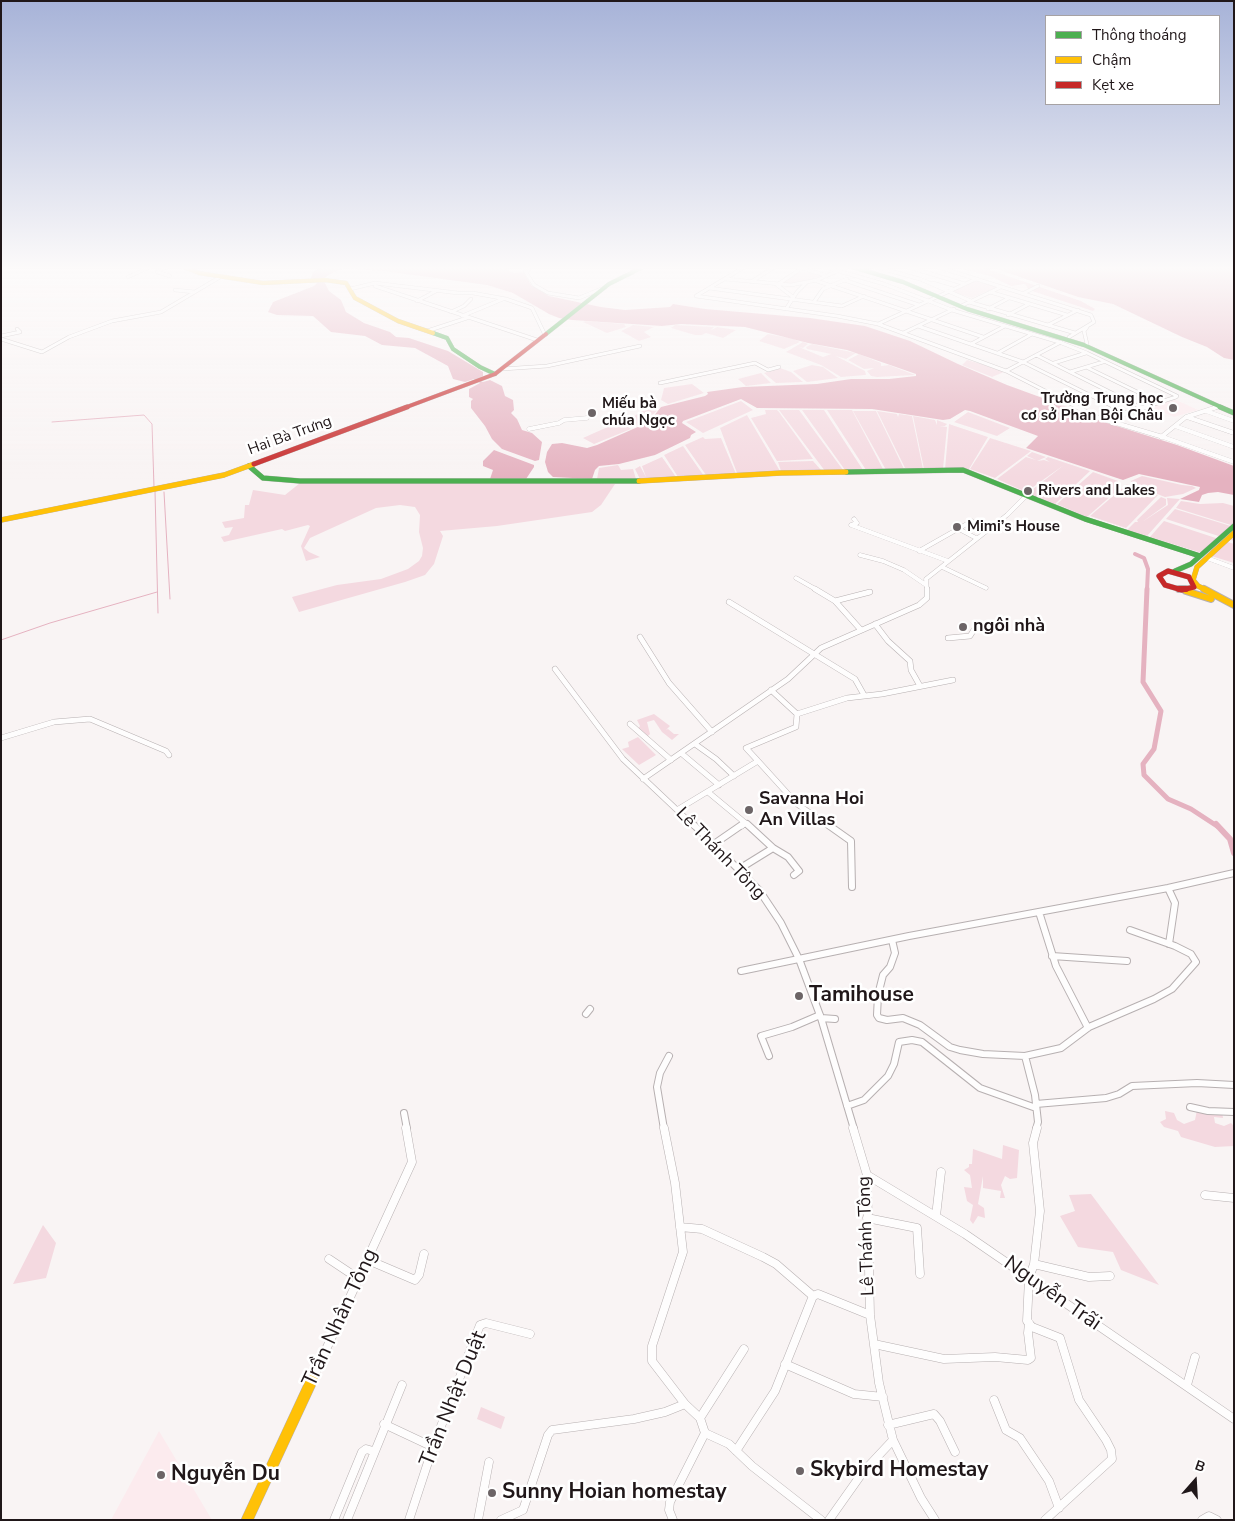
<!DOCTYPE html>
<html>
<head>
<meta charset="utf-8">
<style>
	body { margin:0 }
	#map { position:relative; width:1235px; height:1521px; overflow:hidden; background:#f9f4f4; font-family:"Nunito Sans",sans-serif }
	canvas { display:block }
	.frame { position:absolute; inset:0; border:2px solid #201719; pointer-events:none }
	.legend { position:absolute; left:1045px; top:15px; width:175px; height:90px; box-sizing:border-box; background:#fff; border:1px solid #a6a2a3; margin:0; padding:6px 9px; list-style:none; font-size:15px; color:#201719 }
	.legend li { display:flex; align-items:center; gap:10px; height:25px }
	.legend b { width:25px; border:1px solid #a6a2a3 }
	.north { position:absolute; left:1170px; top:1456px; width:50px; height:50px; -webkit-text-stroke:4px #fff; paint-order:stroke; rotate:19deg; font-size:14px; font-weight:700; line-height:20px; text-align:center; color:#201719 }
	.north::after { content:''; display:block; margin:auto; width:18px; height:22px; background:#201719; clip-path:polygon(50% 0,100% 100%,50% 72%,0 100%) }
</style>
</head>
<body>
<div id="map">
<canvas width="1235" height="1521"></canvas>
<div class="frame"></div>
<ul class="legend">
<li><b style="height:6px;background:#4caf50"></b>Thông thoáng</li>
<li><b style="height:6px;background:#ffc107"></b>Chậm</li>
<li><b style="height:6px;background:#c62828"></b>Kẹt xe</li>
</ul>
<div class="north">B</div>
</div>
<script>
const c = document.querySelector('canvas').getContext('2d');
c.lineJoin = 'round';
function paint(path, color) {
  c.fillStyle = color;
  c.fill(path, 'evenodd');
}
function toPath(rows) {
  const path = new Path2D();
  for (const r of rows) {
    path.moveTo(r[0], r[1]);
    for (let i = 2; i < r.length; i += 2) path.lineTo(r[i], r[i + 1]);
  }
  return path;
}
function stroke(path, color, width, dash) {
  c.strokeStyle = color;
  c.lineWidth = width;
  c.lineCap = dash ? 'butt' : 'round';
  c.setLineDash(dash || []);
  c.stroke(path);
}
function write(font, color, halo, rows, align = 'center') {
  c.font = font + ' "Nunito Sans",sans-serif';
  c.lineWidth = 5;
  c.setLineDash([]);
  c.textBaseline = 'middle';
  c.strokeStyle = halo;
  c.fillStyle = color;
  for (const [text, x, y, turn = 0] of rows) {
    c.save();
    c.translate(x, y);
    c.rotate((+turn || 0) * Math.PI / 180);
    c.textAlign = isNaN(turn) ? turn : align;
    if (halo) c.strokeText(text, 0, 0);
    c.fillText(text, 0, 0);
    c.restore();
  }
}
const built = toPath([
	[1172,398,1198,410,1174,417,1148,406],
	[159,1431,212,1520,111,1520]
]);
const green = toPath([
	[802,271,821,276,815,280,791,284,778,284],
	[976,281,997,287,972,298,951,292],
	[586,321,624,324,626,327,607,333,583,322],
	[633,325,654,327,644,332,651,337,639,341,621,331],
	[675,325,714,327,711,330,717,327,736,330,723,338,706,333,702,335,695,335,671,328],
	[768,334,794,339,800,342,784,349,759,341],
	[803,342,808,344,803,348,799,347,823,357,831,354,807,349,806,347,812,344,856,353,846,359,836,356,865,371,866,375,841,377,821,365,786,352],
	[859,354,881,363,881,366,889,365,915,375,877,377,871,376,867,371,874,368,864,369,848,360],
	[967,360,989,366,1004,372,992,377,962,365],
	[812,365,823,367,838,378,807,382,793,371],
	[780,368,791,372,803,382,776,383,764,373],
	[761,373,771,383,746,386,738,379],
	[692,384,704,393,668,404,661,400,664,388],
	[741,401,753,410,703,433,686,422],
	[653,408,657,410,647,422,638,426,630,419,642,411],
	[765,410,777,410,779,412,813,459,777,461,751,418,766,414],
	[779,410,799,410,843,470,825,471],
	[802,410,824,410,863,470,845,470],
	[827,410,852,410,883,469,866,470],
	[853,411,876,411,904,469,886,470],
	[877,411,897,414,898,417,899,414,912,416,923,469,905,468],
	[968,412,1010,428,997,436,954,422],
	[747,415,780,471,737,473,720,428],
	[913,416,935,420,937,425,937,420,947,424,945,426,940,426,947,427,943,469,924,469],
	[621,421,631,429,594,444,583,438],
	[949,424,988,437,969,469,945,469],
	[703,437,705,439,721,438,736,474,706,475,685,445],
	[990,438,1031,451,995,478,970,469],
	[683,446,704,476,678,477,664,455],
	[1032,452,1046,457,1037,461,1044,460,1050,462,1045,459,1048,457,1090,471,1055,504,1028,493,1064,465,1026,492,997,479,1026,457,1036,460,1027,456],
	[662,457,676,477,640,479,635,469,640,466,646,477,642,466],
	[813,461,822,471,781,471,778,462],
	[618,465,621,470,633,469,636,479,597,479,599,468],
	[1093,472,1118,481,1117,486,1120,488,1087,517,1057,504],
	[1142,476,1182,485,1192,486,1196,488,1183,494,1165,497,1131,484,1131,481],
	[577,482,615,484,601,505,592,512,497,526,440,531,443,536,434,564,425,575,405,582,299,612,292,597,337,585,381,579,408,569,419,561,422,556,423,548,419,532,420,515,415,507,400,505,376,508,310,538,304,548,309,552,320,557,306,561,301,546,310,526,308,525,285,531,282,529,224,542,221,537,229,535,233,527,225,528,222,522,244,518,245,505,249,505,253,490,285,495,300,483],
	[1127,484,1158,495,1126,528,1090,516],
	[1161,497,1166,499,1166,505,1142,522,1168,505,1167,498,1180,499,1147,536,1127,530,1135,522,1138,522,1137,520],
	[1181,501,1200,504,1223,503,1234,506,1234,526,1176,508],
	[1175,509,1234,527,1234,541,1166,519],
	[1164,521,1234,544,1234,563,1150,537],
	[654,714,670,726,666,730,668,729,674,734,679,734,672,740,662,732,654,720,647,722,650,734,645,739,638,729,640,726,637,720],
	[638,737,656,755,639,765,622,749,629,747,628,742],
	[1197,1110,1222,1112,1223,1118,1214,1117,1215,1123,1224,1126,1231,1123,1234,1126,1234,1146,1215,1147,1181,1137,1178,1131,1164,1127,1160,1122,1166,1119,1165,1111,1174,1113,1177,1120,1184,1124,1195,1120],
	[1003,1145,1019,1150,1017,1178,1010,1179,1005,1176,1001,1185,1005,1198,1000,1198,1001,1191,983,1188,983,1176,978,1204,984,1208,985,1218,978,1216,973,1224,970,1220,973,1205,967,1201,964,1187,972,1188,970,1175,964,1170,969,1167,969,1164,972,1164,973,1149,1002,1159],
	[1091,1194,1159,1285,1121,1270,1113,1252,1078,1247,1060,1216,1075,1211,1069,1195],
	[43,1225,56,1243,46,1278,13,1284],
	[481,1407,505,1417,501,1429,477,1419]
]);
const forest = toPath([
	[951,266,978,266,1081,301,1095,309,1093,311,1029,290,1025,284,1011,286,990,276]
]);
const water = toPath([
	[327,266,458,266,456,268,462,266,501,266,514,273,524,272,531,285,549,296,601,307,625,310,670,307,673,304,705,309,810,318,865,326,910,341,958,364,1007,385,1070,408,1088,417,1177,445,1234,466,1234,495,1218,492,1208,493,1202,495,1199,502,1180,499,1199,490,1200,487,1139,474,1123,480,1026,448,1038,436,970,411,965,410,950,419,943,420,872,409,757,408,741,399,683,421,682,423,696,432,691,435,690,438,655,455,619,464,599,466,595,470,592,479,553,477,548,472,545,462,547,452,552,444,562,443,587,448,597,445,649,422,661,407,705,396,708,394,707,392,743,387,817,384,851,379,889,379,916,376,916,374,847,350,808,343,745,327,681,324,662,326,572,320,559,318,549,314,513,293,487,285,384,271,344,268,330,274,323,279,315,280,311,278,313,272],
	[988,266,1234,266,1234,360,1224,358,1207,347,1182,337,1113,304,1078,297],
	[319,281,324,281,329,291,341,300,346,312,364,323,390,332,396,337,409,338,448,351,483,372,483,376,477,379,483,382,490,380,502,386,505,396,513,400,514,410,511,413,517,419,522,430,532,433,542,442,539,460,535,461,502,449,492,439,485,426,471,408,471,401,473,399,469,397,469,389,480,383,474,379,465,382,453,379,448,366,415,348,382,345,365,336,331,332,313,316,277,315,268,312,273,302,314,286],
	[494,450,534,465,534,467,526,479,490,479,493,470,483,466,483,461]
]);
const stream = toPath([
	[52,422,144,415,152,424,154,487],
	[155,491,158,613],
	[164,492,170,599],
	[1,640,50,623,157,592]
]);
const canalFar2 = toPath([
	[1135,554,1144,558,1148,569,1147,590]
]);
const canalFar1 = toPath([
	[1147,589,1143,682,1161,711,1154,749,1143,764,1144,775,1168,799,1191,809,1217,826]
]);
const canal = toPath([
	[1216,824,1230,839,1234,853]
]);
const streetFar4 = toPath([
	[169,266,157,272,170,276],
	[522,266,529,270,525,271,534,285,548,293,579,298,601,289],
	[794,266,825,275],
	[821,266,884,284,952,310,1059,342,1087,353,1177,396],
	[872,266,920,279,971,301],
	[935,266,1091,315,1094,322,1069,337],
	[908,267,965,284],
	[1,268,9,266],
	[128,277,152,266],
	[725,279,791,285,817,280,849,266],
	[814,280,983,337],
	[844,280,919,305],
	[751,282,776,266],
	[933,283,953,289],
	[375,286,537,340],
	[709,288,842,306,864,296],
	[350,289,375,283,458,293,473,293,506,299,532,308,545,335],
	[175,290,195,292],
	[990,292,1067,315],
	[1024,293,1038,286],
	[696,296,837,316,878,324,1006,371,1079,408],
	[696,296,746,266],
	[793,297,777,285,802,268],
	[417,301,436,291],
	[814,302,823,289,847,279],
	[969,302,1075,333],
	[961,306,1001,287],
	[786,309,797,292,806,283],
	[988,309,1009,298],
	[451,312,464,306,471,299],
	[1008,315,1029,304],
	[462,316,503,299],
	[878,324,976,279],
	[1048,325,1078,310],
	[918,326,1023,362,1116,408],
	[1087,327,1084,331,1087,344],
	[427,331,467,318],
	[903,333,954,309],
	[1,336,20,332,17,329],
	[1,339,42,352,69,337,112,321,161,312,220,277],
	[971,344,1005,326],
	[998,353,1032,334],
	[1036,355,1142,408],
	[1054,363,1086,353],
	[1086,367,1158,402],
	[502,369,547,366,640,346],
	[1006,371,1061,342],
	[1070,372,1103,362],
	[660,383,755,363,768,370,779,367],
	[1142,408,1176,397],
	[1214,408,1217,407]
]);
const streetFar3 = toPath([
	[1077,407,1099,418,1163,437,1234,462],
	[1113,407,1126,413],
	[1139,407,1142,408],
	[1206,411,1234,421],
	[1187,417,1234,433],
	[1112,423,1126,413,1146,407],
	[1175,426,1234,447],
	[529,429,559,423,564,420,587,418],
	[1161,437,1186,417,1217,407],
	[851,525,948,561],
	[851,525,857,523,854,519],
	[957,528,976,538],
	[919,551,972,521],
	[860,555,883,561,904,570,926,585],
	[1207,558,1234,568],
	[942,567,986,588],
	[796,578,817,590],
	[927,590,926,579,1007,515,1027,495]
]);
const streetFar2 = toPath([
	[815,589,835,601,861,630],
	[835,601,870,592],
	[729,602,855,679,864,695],
	[875,624,888,641,910,661,911,670,920,686],
	[640,637,669,683,712,732],
	[948,638,970,636,977,625],
	[555,669,623,759,694,826],
	[771,690,797,714],
	[630,724,671,760],
	[1,738,54,722,90,719,166,751,169,755],
	[695,744,716,759,734,776],
	[681,753,719,785],
	[758,761,797,804,829,826],
	[643,779,788,679,821,648,919,605,927,598,927,589],
	[708,792,749,826],
	[677,810,758,761,746,748,796,727,797,714,847,698,882,694,953,680],
	[742,826,744,824]
]);
const streetFar1 = toPath([
	[693,824,759,890,781,923,799,959,821,1018,854,1129],
	[747,824,773,848,788,857,799,871,794,875],
	[827,824,851,841,852,887],
	[714,844,743,824],
	[739,869,773,848],
	[1168,888,1175,903,1169,944],
	[1039,912,1056,966,1088,1028],
	[892,940,895,953,890,967,883,975,878,995,877,1015,879,1018,887,1020,903,1018,920,1025,950,1047,960,1050,983,1054,1025,1056,1061,1048,1089,1027,1154,999,1172,989,1196,962,1191,954,1175,946,1130,930],
	[1052,956,1127,961],
	[741,971,909,936,1168,888,1234,873],
	[586,1014,590,1009],
	[821,1018,835,1019],
	[769,1056,761,1036,792,1027,820,1015],
	[1025,1056,1035,1095,1038,1122,1036,1129],
	[1036,1104,1106,1098,1119,1094,1132,1086,1197,1083,1234,1085],
	[847,1106,864,1100,888,1076,894,1064,899,1042,912,1040,922,1042,980,1088,1036,1108],
	[1190,1107,1208,1111,1234,1112],
	[404,1113,407,1129],
	[664,1129,657,1087,660,1073,669,1056]
]);
const street = toPath([
	[664,1128,675,1183,683,1252,652,1346,652,1361,685,1404,700,1418,705,1433,729,1444,752,1466,821,1520],
	[853,1128,867,1175,870,1315,879,1383,893,1440,921,1498,935,1520],
	[1037,1128,1033,1143,1040,1211,1034,1264,1029,1278,1027,1321,1032,1327,1060,1338,1079,1400,1106,1440,1111,1450,1112,1459,1045,1520],
	[867,1175,965,1234,1234,1419],
	[1205,1195,1234,1198],
	[936,1216,941,1172],
	[867,1218,917,1228,920,1274],
	[680,1227,702,1229,763,1257,776,1264,813,1296],
	[329,1259,359,1279],
	[368,1260,415,1280,419,1275,424,1254],
	[1034,1264,1089,1277,1110,1276],
	[874,1344,944,1359,995,1357,1028,1360,1031,1358,1028,1333,1029,1323],
	[785,1364,854,1394,883,1397],
	[312,1380,412,1162,406,1128],
	[1187,1385,1195,1357],
	[994,1400,1006,1430,1020,1438,1049,1481,1059,1508],
	[700,1418,744,1349],
	[384,1424,433,1447],
	[888,1425,934,1414,940,1421,955,1452],
	[736,1451,775,1391,813,1296,818,1294,870,1315],
	[334,1520,362,1452,366,1449,373,1451],
	[347,1520,402,1385],
	[409,1520,433,1447,480,1325,486,1323,530,1334],
	[478,1520,489,1462],
	[501,1520,523,1510,548,1435,552,1430,634,1419,665,1412,685,1404],
	[673,1520,669,1510,670,1502,705,1433],
	[829,1520,863,1472,893,1440],
	[1202,1520,1209,1516,1217,1520]
]);
const fastFar1 = toPath([
	[849,266,903,282,967,309,1084,345,1223,408],
	[433,333,447,338,453,349,480,367,495,374],
	[546,334,609,284,645,266]
]);
const fast = toPath([
	[1220,407,1234,413],
	[249,466,263,478,300,481,639,481],
	[846,472,963,470,1085,519,1200,556],
	[1175,571,1191,564,1234,526]
]);
const slowFar3 = toPath([
	[181,266,199,273,263,283,325,280,346,283,355,298,398,321,433,333]
]);
const slowFar2 = toPath([
	[639,481,781,473,846,472],
	[1,520,224,475,254,464],
	[1206,590,1198,586,1193,580,1197,567,1234,533]
]);
const slowFar1 = toPath([
	[1204,589,1234,605],
	[1186,591,1211,599]
]);
const slow = toPath([
	[247,1520,312,1380]
]);
const jamFar2 = toPath([
	[404,408,495,374,546,334]
]);
const jamFar1 = toPath([
	[254,464,407,407],
	[1168,571,1189,577,1194,587,1182,590,1165,585,1159,576,1168,571]
]);
const jam = toPath([
	[1179,589,1186,589]
]);
const markers = [
	[1173,408,5,"#6c6466"],
	[592,413,5,"#6c6466"],
	[1028,491,5,"#6c6466"],
	[957,527,5,"#6c6466"],
	[963,627,5,"#6c6466"],
	[749,810,5,"#6c6466"],
	[799,996,5,"#6c6466"],
	[800,1471,5,"#6c6466"],
	[161,1475,5,"#6c6466"],
	[492,1493,5,"#6c6466"]
];
const farPoinames = [
	["Trường Trung học",1163,399,"right"],
	["cơ sở Phan Bội Châu",1163,416,"right"],
	["Miếu bà",602,404],
	["chúa Ngọc",602,421],
	["Rivers and Lakes",1038,491],
	["Mimi’s House",967,527]
];
const farStreetnames = [
	["Hai Bà Trưng",290,436,-20]
];
const poiNames = [
	["ngôi nhà",973,627],
	["Savanna Hoi",759,800],
	["An Villas",759,821]
];
const streetNames = [
	["Lê Thánh Tông",720,854,46],
	["Lê Thánh Tông",867,1236,-92]
];
const nearPoinames = [
	["Tamihouse",809,996],
	["Skybird Homestay",810,1471],
	["Nguyễn Du",171,1475],
	["Sunny Hoian homestay",502,1493]
];
const nearStreetnames = [
	["Nguyễn Trãi",1052,1294,35],
	["Trần Nhân Tông",341,1318,-65],
	["Trần Nhật Duật",454,1399,-68]
];
paint(built, '#fcebee');
paint(green, '#f4d9e0');
paint(forest, '#f0c7d2');
paint(water, '#e5b2c0');
stroke(stream, '#e5b2c0', 1);
stroke(canalFar2, '#e5b2c0', 4);
stroke(canalFar1, '#e5b2c0', 5);
stroke(canal, '#e5b2c0', 6);
stroke(streetFar4, '#b7b0b1', 4);
stroke(streetFar3, '#b7b0b1', 4.5);
stroke(streetFar2, '#b7b0b1', 6);
stroke(streetFar1, '#b7b0b1', 8);
stroke(street, '#b7b0b1', 9);
stroke(fastFar1, '#b7b0b1', 4.5);
stroke(fast, '#b7b0b1', 5.5);
stroke(slowFar3, '#b7b0b1', 4.5);
stroke(slowFar2, '#b7b0b1', 5.5);
stroke(slowFar1, '#b7b0b1', 8);
stroke(slow, '#b7b0b1', 12);
stroke(jamFar2, '#b7b0b1', 4.5);
stroke(jamFar1, '#b7b0b1', 5.5);
stroke(jam, '#b7b0b1', 8);
stroke(streetFar4, '#fefdfd', 3);
stroke(streetFar3, '#fefdfd', 4);
stroke(streetFar2, '#fefdfd', 5);
stroke(streetFar1, '#fefdfd', 6);
stroke(street, '#fefdfd', 8);
stroke(fastFar1, '#4caf50', 4);
stroke(fast, '#4caf50', 5);
stroke(slowFar3, '#ffc107', 4);
stroke(slowFar2, '#ffc107', 5);
stroke(slowFar1, '#ffc107', 6);
stroke(slow, '#ffc107', 11);
stroke(jamFar2, '#c62828', 4);
stroke(jamFar1, '#c62828', 5);
stroke(jam, '#c62828', 6);
const sky = c.createLinearGradient(0, 0, 0, 479);
sky.addColorStop(0, '#a7b3d8');
sky.addColorStop(0.56, '#fcfafa');
sky.addColorStop(1, '#fcfafa00');
c.fillStyle = sky;
c.fillRect(0, 0, 1235, 479);
for (const [x, y, r, color] of markers) {
  const dot = new Path2D();
  dot.arc(x, y, r, 0, 2 * Math.PI);
  c.fillStyle = color;
  c.fill(dot);
  stroke(dot, '#fff', 2);
}
write('bold 15px', '#201719', '#fff', farPoinames, 'left');
write('15px', '#201719', '#fff', farStreetnames);
write('bold 18px', '#201719', '#fff', poiNames, 'left');
write('18px', '#201719', '#fff', streetNames);
write('bold 21px', '#201719', '#fff', nearPoinames, 'left');
write('21px', '#201719', '#fff', nearStreetnames);
</script>
</body>
</html>
